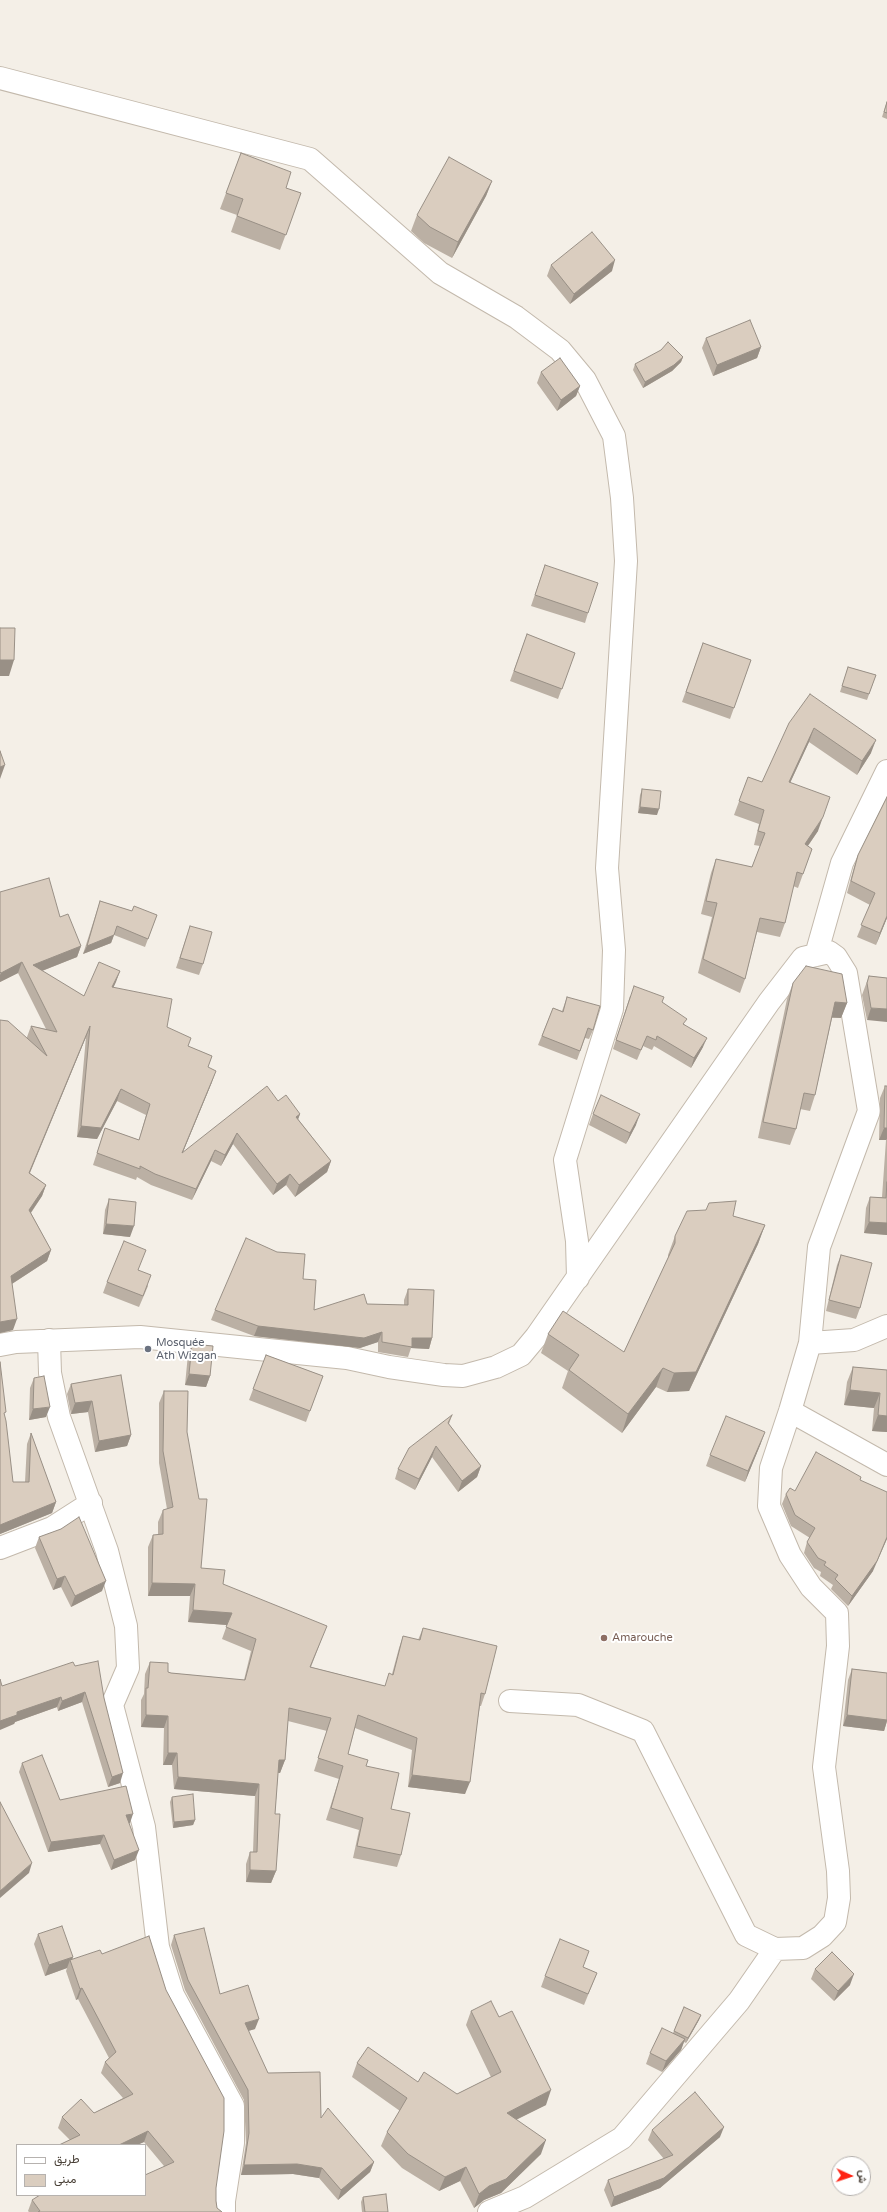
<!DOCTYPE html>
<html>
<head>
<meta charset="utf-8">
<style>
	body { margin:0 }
	#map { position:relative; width:887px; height:2212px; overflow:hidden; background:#f4efe7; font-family:"Varela Round",Vazirmatn,sans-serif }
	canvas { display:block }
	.legend { position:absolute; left:16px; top:2144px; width:130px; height:52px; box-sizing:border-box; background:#fff; border:1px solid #b6b2af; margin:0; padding:5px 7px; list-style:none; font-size:12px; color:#483f36 }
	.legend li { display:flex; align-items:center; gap:8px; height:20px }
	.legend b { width:20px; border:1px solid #b6b2af }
	.north { position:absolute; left:831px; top:2156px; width:40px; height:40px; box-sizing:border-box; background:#fff; border:1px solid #b6b2af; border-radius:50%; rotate:93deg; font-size:11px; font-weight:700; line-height:16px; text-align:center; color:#483f36 }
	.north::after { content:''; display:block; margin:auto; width:14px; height:18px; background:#ff2313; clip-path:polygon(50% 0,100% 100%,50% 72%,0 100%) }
</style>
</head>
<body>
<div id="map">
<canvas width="887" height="2212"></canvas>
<ul class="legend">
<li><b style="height:5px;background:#fff"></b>طريق</li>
<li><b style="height:11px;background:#dacdbf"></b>مبنى</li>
</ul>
<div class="north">ش</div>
</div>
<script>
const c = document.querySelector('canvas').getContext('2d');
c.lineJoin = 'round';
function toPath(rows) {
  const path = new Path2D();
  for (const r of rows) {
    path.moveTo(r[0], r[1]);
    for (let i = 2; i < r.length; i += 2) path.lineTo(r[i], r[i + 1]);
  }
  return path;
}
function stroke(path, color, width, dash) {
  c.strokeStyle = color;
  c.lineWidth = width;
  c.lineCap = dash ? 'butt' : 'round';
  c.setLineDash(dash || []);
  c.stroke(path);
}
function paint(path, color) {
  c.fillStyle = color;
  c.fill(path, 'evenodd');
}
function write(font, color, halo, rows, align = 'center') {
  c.font = font + ' "Varela Round",sans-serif';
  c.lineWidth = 4;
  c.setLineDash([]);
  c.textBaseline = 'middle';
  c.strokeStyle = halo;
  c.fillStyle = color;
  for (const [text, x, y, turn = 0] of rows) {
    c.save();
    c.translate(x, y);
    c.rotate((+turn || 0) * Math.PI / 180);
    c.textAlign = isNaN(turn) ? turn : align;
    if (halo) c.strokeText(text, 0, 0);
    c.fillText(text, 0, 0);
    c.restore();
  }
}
const minor = toPath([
	[0,78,310,159,440,273,516,317,560,350,585,380,614,436,622,498,626,561,607,868,614,950,612,1009,565,1160,577,1241,578,1278],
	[816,955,842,863,887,771],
	[49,1340,50,1373,59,1417,107,1551,126,1626,128,1668,112,1705,144,1827,158,1947,173,1995,233,2106,233,2143,224,2201,224,2212],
	[0,1345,16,1342,140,1337,347,1358,389,1367,444,1375,463,1376,496,1367,521,1355,536,1337,769,1002,803,958,829,952,836,957,846,973,869,1111,819,1247,810,1343,854,1340,887,1326],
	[790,1411,887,1465],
	[0,1548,52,1528,91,1503],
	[510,1701,578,1705,643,1731,746,1935,775,1949,803,1948,822,1936,835,1922,839,1898,838,1871,824,1767,838,1646,837,1613,811,1587,790,1555,769,1506,771,1468,790,1411,810,1343],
	[489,2212,525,2197,622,2138,739,2001,775,1949]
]);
const wall = toPath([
	[887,101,887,119,882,117],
	[241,153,286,188,301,193,280,250,231,232,237,215,220,209],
	[492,181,486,196,452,258,424,243,411,231,417,215],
	[551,265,612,271,570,304,547,276],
	[706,338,761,347,757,358,713,376,702,348],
	[683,357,681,362,672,371,643,388,633,370,635,364],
	[541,372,580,386,576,396,557,411,537,383],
	[545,565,588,613,585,623,531,606],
	[527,634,575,653,558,699,510,681],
	[703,643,751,660,730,719,682,702],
	[848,667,876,675,867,700,840,692],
	[810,694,871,753,857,775,809,742,790,783,818,831,808,846,812,849,798,888,793,886,785,923,780,937,757,932,745,979,740,993,698,973,712,917,701,914,711,873,716,859,752,867,760,846,754,845,759,824,734,815,748,777,762,782],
	[642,789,657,815,638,813,640,795],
	[858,855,887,918,876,945,857,937,870,905,847,893,854,867],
	[0,892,60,917,81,946,77,957,42,971,84,996,120,971,113,988,167,1027,188,1046,212,1056,208,1067,212,1082,183,1152,278,1101,300,1114,298,1119,331,1161,327,1172,295,1197,286,1185,273,1195,233,1144,221,1166,211,1161,192,1200,151,1185,137,1177,136,1180,93,1165,105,1128,139,1140,146,1115,117,1101,97,1139,77,1137,86,1037,30,1173,46,1185,42,1196,31,1213,51,1250,47,1261,12,1284,13,1330,0,1333,27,1038,27,1037,31,1026,46,1029,18,973,0,982],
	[100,901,132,911,157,915,145,947,114,935,111,943,83,954],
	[190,926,203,964,199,975,176,968],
	[869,976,887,978,867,1020,862,995],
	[793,983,847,1003,841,1018,832,1018,815,1095,810,1111,800,1109,796,1129,790,1145,758,1138,787,999],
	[630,996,662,1002,685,1025,703,1047,691,1068,654,1046,652,1050,643,1046,637,1060,613,1049],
	[567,997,593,1030,589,1039,585,1038,577,1060,538,1045,553,1008,562,1011],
	[885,1086,887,1086,887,1235,864,1233,866,1208,870,1197,882,1197,886,1140,879,1140,880,1098],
	[593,1114,636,1125,626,1144,589,1125],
	[109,1199,130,1237,103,1234,105,1210],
	[733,1216,765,1225,758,1244,689,1391,667,1392,656,1387,622,1433,562,1388,568,1371,541,1353,548,1334,624,1352,668,1258,668,1255,675,1236],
	[841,1255,860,1308,856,1319,826,1311,837,1265],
	[139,1270,148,1286,139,1307,103,1293,107,1282],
	[408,1289,432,1338,429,1349,411,1348,408,1357,378,1352,378,1342,360,1348,254,1336,211,1320,215,1310,314,1310,367,1304,404,1305,404,1300],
	[192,1344,210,1376,206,1387,185,1385,188,1354],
	[266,1355,323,1376,306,1422,249,1400],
	[853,1367,887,1370,887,1432,872,1431,874,1408,844,1405,847,1382],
	[121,1375,131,1435,127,1446,95,1452,88,1412,71,1414,67,1394,71,1384],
	[34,1378,46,1417,29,1420,30,1388],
	[164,1391,187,1432,201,1568,223,1584,322,1638,311,1667,385,1686,392,1674,399,1648,403,1636,418,1640,423,1628,485,1694,481,1706,480,1706,465,1794,408,1787,412,1750,355,1728,348,1754,366,1766,391,1809,401,1855,397,1867,353,1858,359,1830,326,1820,339,1779,314,1771,327,1731,288,1721,285,1760,280,1773,278,1773,275,1814,276,1871,271,1883,246,1882,246,1864,250,1852,253,1852,255,1796,174,1789,172,1765,163,1765,164,1728,141,1727,141,1700,144,1694,145,1674,150,1662,168,1672,171,1673,244,1680,251,1651,222,1639,227,1625,188,1622,190,1596,148,1596,148,1547,153,1535,158,1535,158,1522,163,1510,167,1509,159,1463,159,1403],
	[4,1415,13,1482,25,1482,27,1444,31,1433,56,1502,52,1513,0,1534],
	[452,1415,449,1424,481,1466,477,1477,458,1492,432,1457,415,1490,395,1479,398,1469],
	[761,1443,745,1482,706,1466,710,1455],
	[861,1477,860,1480,873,1571,848,1606,831,1589,833,1585,820,1576,821,1572,814,1568,804,1553,807,1542,810,1538,791,1526,782,1504,786,1494,795,1491],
	[39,1537,102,1591,71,1607,61,1587,53,1590,35,1548],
	[75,1666,104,1698,120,1783,108,1787,82,1702,58,1711,57,1707,15,1722,14,1724,2,1686],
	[852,1669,887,1673,887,1721,884,1731,843,1726,848,1680],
	[22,1763,60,1800,130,1823,129,1824,135,1860,111,1870,100,1844,48,1852,19,1772],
	[172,1797,195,1820,193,1825,173,1828,170,1802],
	[38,1934,73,1957,72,1960,102,1954,216,2188,216,2201,217,2208,222,2212,29,2212,28,2211,32,2200,145,2195,164,2166,144,2142,137,2145,59,2145,70,2140,58,2128,62,2117,94,2113,123,2098,101,2073,105,2062,109,2058,78,1999,76,2000,66,1971,67,1968,45,1976,34,1944],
	[174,1935,220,1994,255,2029,248,2031,268,2073,321,2118,374,2162,370,2172,338,2200,319,2178,293,2174,241,2175,246,2143,244,2100,185,1990,171,1945],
	[583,1967,597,1973,584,2005,541,1987,545,1976],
	[815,1969,850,1985,834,2001,811,1979],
	[684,2007,701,2015,699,2020,686,2043,684,2042,681,2050,662,2072,646,2064,650,2053,673,2033],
	[471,2011,499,2017,546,2105,516,2120,541,2154,501,2193,484,2200,474,2208,460,2181,439,2191,402,2168,381,2146,387,2132,400,2111,352,2077,357,2063,457,2094,491,2077,466,2025],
	[652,2130,720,2137,660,2188,611,2207,604,2190,608,2180,664,2159,648,2140],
	[363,2197,388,2212,362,2212,361,2202]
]);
const shadedWall = toPath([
	[492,181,486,196,452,258,458,242],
	[615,260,612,271,570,304,574,294],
	[761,347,757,358,713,376,717,365],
	[683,357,681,362,672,371,643,388,645,382],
	[580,386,576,396,557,411,561,400],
	[0,660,14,660,9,676,0,676],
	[814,728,809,742,784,796,789,782],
	[876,740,871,753,857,775,862,761],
	[5,765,0,779,0,767],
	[640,807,659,809,657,815,638,813],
	[823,817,818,831,800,857,805,844],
	[887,916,887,918,876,945,880,933],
	[114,935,111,943,83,954,87,946],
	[81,946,77,957,29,976,33,965],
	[22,962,18,973,0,982,0,975,1,973],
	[120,971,116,982,108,999,112,987],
	[835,1002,847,1003,841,1018,829,1017],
	[871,1008,887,1009,887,1022,867,1020],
	[90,1026,86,1037,25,1184,29,1173],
	[707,1038,703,1047,691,1068,694,1058],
	[216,1071,212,1082,178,1164,182,1153],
	[121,1089,117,1101,97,1139,77,1137,81,1126],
	[300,1114,296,1125,296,1117],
	[640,1114,636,1125,626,1144,630,1133],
	[884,1128,887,1128,887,1139,886,1140,879,1140],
	[237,1133,233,1144,221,1166,225,1155],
	[215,1150,211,1161,192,1200,196,1189],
	[331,1161,327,1172,295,1197,299,1185],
	[290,1174,286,1185,273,1195,277,1184],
	[46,1185,42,1196,25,1221,29,1210],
	[869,1222,887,1223,887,1235,864,1233],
	[106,1224,134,1226,130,1237,103,1234],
	[765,1225,758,1244,689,1391,667,1392,674,1373],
	[51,1250,47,1261,7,1287,11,1276],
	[17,1319,13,1330,0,1333,0,1322],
	[258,1326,382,1332,378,1342,360,1348,254,1336],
	[412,1338,432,1338,429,1349,411,1348],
	[663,1368,656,1387,622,1433,628,1414],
	[189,1374,210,1376,206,1387,185,1385],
	[850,1390,880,1393,874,1408,844,1405],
	[92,1401,88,1412,71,1414,75,1403],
	[50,1407,46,1417,29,1420,33,1409],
	[878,1415,887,1416,887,1432,872,1431],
	[765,1432,761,1443,745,1482,748,1471],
	[131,1435,127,1446,95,1452,99,1441],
	[436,1446,432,1457,415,1490,419,1479],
	[481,1466,477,1477,458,1492,462,1481],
	[56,1502,52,1513,0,1534,0,1525],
	[887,1537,887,1539,873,1571,848,1606,852,1596],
	[65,1576,61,1587,53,1590,57,1579],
	[106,1581,102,1591,71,1607,75,1596],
	[152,1583,195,1584,190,1596,148,1596],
	[193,1610,232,1613,227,1625,188,1622],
	[85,1692,82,1702,58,1711,62,1701],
	[61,1697,57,1707,15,1722,14,1724,0,1730,0,1721,17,1712],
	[146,1715,168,1716,164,1728,141,1727],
	[847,1715,887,1720,887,1721,884,1731,843,1726],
	[168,1753,177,1753,172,1765,163,1765],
	[279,1760,285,1760,280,1773,275,1772],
	[123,1773,120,1783,108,1787,112,1777],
	[412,1775,470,1782,465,1794,408,1787],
	[178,1777,259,1784,255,1796,174,1789],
	[133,1814,130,1823,123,1825,126,1815],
	[195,1820,193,1825,173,1828,174,1822],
	[104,1835,100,1844,48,1852,51,1842],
	[139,1850,135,1860,111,1870,114,1860],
	[32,1863,29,1873,0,1898,0,1891],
	[250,1870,276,1871,271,1883,246,1882],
	[73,1957,71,1963,70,1960,67,1968,45,1976,49,1965],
	[854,1974,850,1985,834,2001,838,1991],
	[82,1988,78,1999,76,2000,80,1989],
	[701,2015,699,2020,686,2043,688,2038],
	[259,2019,255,2029,241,2033,245,2023],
	[685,2039,681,2050,662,2072,666,2061],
	[551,2090,546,2105,501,2127,507,2113],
	[724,2127,720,2137,660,2188,611,2207,614,2197],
	[148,2131,144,2142,137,2145,119,2145],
	[546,2140,541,2154,501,2193,484,2200,474,2208,479,2194],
	[374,2162,370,2172,338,2200,341,2190],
	[297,2164,322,2168,319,2178,293,2174,241,2175,244,2165],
	[466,2167,460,2181,439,2191,445,2177]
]);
const building = toPath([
	[887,102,887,113,884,112,887,102],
	[241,153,291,172,286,188,301,193,286,235,237,216,243,199,226,193,241,153],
	[449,157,492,181,458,242,430,227,417,215,449,157],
	[592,232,615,260,574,294,551,265,592,232],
	[750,320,761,347,717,365,706,338,750,320],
	[668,342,683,357,674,365,645,382,635,364,661,350,668,342],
	[560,358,580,386,561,400,541,372,560,358],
	[545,565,598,583,588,613,535,595,545,565],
	[0,628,15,628,14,660,0,660,0,628],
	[527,634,575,653,562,689,514,671,527,634],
	[703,643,751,660,734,708,686,692,703,643],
	[848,667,876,675,869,694,842,686,848,667],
	[810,694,876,740,862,761,814,728,789,782,830,797,823,817,805,844,812,849,803,874,797,872,785,923,760,918,745,979,703,959,717,903,706,901,716,859,752,867,765,833,758,831,764,810,739,801,748,777,762,782,789,723,810,694],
	[0,751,5,765,0,767,0,751],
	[642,789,661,791,659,809,640,807,642,789],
	[887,797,887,916,880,933,861,925,875,893,851,881,858,855,887,797],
	[49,878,60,917,68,914,81,946,33,965,84,996,99,962,120,971,112,987,172,999,167,1027,191,1038,188,1046,212,1056,208,1067,216,1071,182,1153,267,1086,278,1101,286,1095,300,1114,296,1117,331,1161,299,1185,290,1174,277,1184,237,1133,225,1155,215,1150,196,1189,155,1174,140,1166,140,1169,97,1153,105,1128,139,1140,150,1104,121,1089,101,1128,81,1126,90,1026,29,1173,46,1185,29,1210,51,1250,11,1276,17,1319,0,1322,0,1020,8,1021,47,1056,31,1026,57,1032,22,962,1,973,0,972,0,892,49,878],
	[100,901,132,911,134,906,157,915,148,939,117,926,114,935,87,946,100,901],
	[190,926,212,932,203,964,180,958,190,926],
	[806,966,842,974,847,1003,835,1002,815,1095,804,1093,796,1129,763,1122,793,983,806,966],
	[869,976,887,978,887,1009,871,1008,867,983,869,976],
	[634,986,664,997,662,1002,687,1019,683,1024,707,1038,694,1058,657,1036,656,1040,647,1036,641,1050,616,1040,634,986],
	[567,997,600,1006,593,1030,588,1028,580,1051,542,1036,553,1008,563,1012,567,997],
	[885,1086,887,1086,887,1128,884,1128,885,1086],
	[601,1095,640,1114,630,1133,593,1114,601,1095],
	[887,1182,887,1223,869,1222,870,1197,886,1198,887,1182],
	[109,1199,136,1202,134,1226,106,1224,109,1199],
	[736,1201,733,1216,765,1225,696,1372,674,1373,663,1368,628,1414,569,1370,579,1355,548,1334,563,1311,624,1352,675,1243,675,1236,687,1211,706,1210,709,1203,736,1201],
	[246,1238,277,1252,305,1254,303,1279,316,1280,314,1310,364,1294,367,1304,408,1305,408,1289,434,1290,432,1338,412,1338,412,1347,382,1342,382,1332,364,1338,258,1326,215,1310,246,1238],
	[124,1241,146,1250,138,1270,151,1275,143,1296,107,1282,124,1241],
	[841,1255,872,1263,860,1308,829,1300,841,1255],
	[192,1344,213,1346,210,1376,189,1374,192,1344],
	[266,1355,323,1376,310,1411,253,1389,266,1355],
	[0,1362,6,1412,4,1413,6,1421,13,1482,29,1482,31,1433,56,1502,0,1525,0,1362],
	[853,1367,887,1370,887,1416,878,1415,880,1393,850,1390,853,1367],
	[121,1375,131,1435,99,1441,92,1401,75,1403,71,1384,121,1375],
	[44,1376,50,1407,33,1409,34,1378,44,1376],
	[164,1391,188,1391,187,1432,199,1499,207,1499,201,1568,225,1570,223,1584,327,1626,310,1667,385,1686,389,1673,393,1675,403,1636,420,1640,423,1628,497,1646,485,1694,481,1693,470,1782,412,1775,417,1738,358,1715,348,1754,368,1760,366,1766,399,1773,391,1809,410,1813,401,1855,357,1846,363,1818,331,1808,343,1766,318,1758,331,1718,289,1708,285,1760,279,1760,275,1814,280,1814,276,1871,250,1870,250,1852,257,1852,259,1784,178,1777,177,1753,168,1753,168,1716,146,1715,146,1688,148,1688,150,1662,168,1663,168,1672,171,1673,245,1680,256,1639,226,1627,232,1613,193,1610,195,1584,152,1583,153,1535,163,1534,163,1510,173,1507,163,1451,164,1391],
	[452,1415,448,1423,481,1466,462,1481,436,1446,419,1479,398,1469,409,1448,452,1415],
	[726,1416,765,1432,748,1471,710,1455,726,1416],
	[816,1452,861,1477,860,1480,887,1492,887,1537,877,1561,852,1596,835,1579,838,1575,824,1565,826,1562,818,1558,807,1542,815,1528,795,1515,786,1494,790,1488,795,1491,816,1452],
	[79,1517,106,1581,75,1596,65,1576,57,1579,39,1537,61,1529,79,1517],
	[98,1661,104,1698,123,1773,112,1777,85,1692,62,1701,61,1697,17,1712,17,1715,0,1721,0,1679,2,1686,73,1662,75,1666,98,1661],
	[852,1669,887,1673,887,1720,847,1715,852,1669],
	[42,1755,60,1800,126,1786,133,1814,126,1815,139,1850,114,1860,104,1835,51,1842,22,1763,42,1755],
	[193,1794,195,1820,174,1822,172,1797,193,1794],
	[0,1802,32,1863,0,1891,0,1802],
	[62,1926,73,1957,49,1965,38,1934,62,1926],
	[204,1928,220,1994,248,1985,259,2019,245,2023,268,2073,320,2072,321,2118,328,2108,374,2162,341,2190,322,2168,297,2164,244,2165,249,2133,248,2090,188,1980,174,1935,204,1928],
	[149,1936,166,1990,224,2098,224,2131,216,2188,216,2201,217,2208,222,2212,38,2212,40,2211,32,2200,40,2195,145,2195,145,2175,174,2162,148,2131,119,2145,59,2145,80,2135,62,2117,81,2099,94,2113,133,2094,105,2062,116,2052,82,1988,80,1989,70,1960,100,1950,102,1954,149,1936],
	[560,1939,589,1951,583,1967,597,1973,588,1994,545,1976,560,1939],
	[832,1952,854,1974,838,1991,815,1969,832,1952],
	[491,2001,499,2017,512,2011,551,2090,507,2113,546,2140,506,2179,489,2186,479,2194,466,2167,445,2177,408,2154,387,2132,407,2098,357,2063,368,2047,418,2082,424,2072,457,2094,501,2072,471,2011,491,2001],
	[684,2007,701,2015,688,2038,674,2031,684,2007],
	[662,2028,685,2039,666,2061,650,2053,662,2028],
	[695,2092,724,2127,664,2178,614,2197,608,2180,673,2155,652,2130,695,2092],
	[386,2194,388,2212,365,2212,363,2197,386,2194]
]);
const markers = [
	[148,1349,4,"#6b7280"],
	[604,1638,4,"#8d6e63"]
];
const worshipNames = [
	["Mosquée",156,1343],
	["Ath Wizgan",156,1356]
];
const educationNames = [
	["Amarouche",612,1638]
];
stroke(minor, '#c3b9ac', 24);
stroke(minor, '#fff', 22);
paint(wall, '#bbb0a4');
paint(shadedWall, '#999086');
paint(building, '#dacdbf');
stroke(building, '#999086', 1);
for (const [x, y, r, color] of markers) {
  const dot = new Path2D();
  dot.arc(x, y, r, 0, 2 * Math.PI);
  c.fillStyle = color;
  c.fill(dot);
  stroke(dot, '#fff', 1.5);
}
write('11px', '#5b616d', '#fff', worshipNames, 'left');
write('11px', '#785e54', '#fff', educationNames, 'left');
</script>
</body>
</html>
